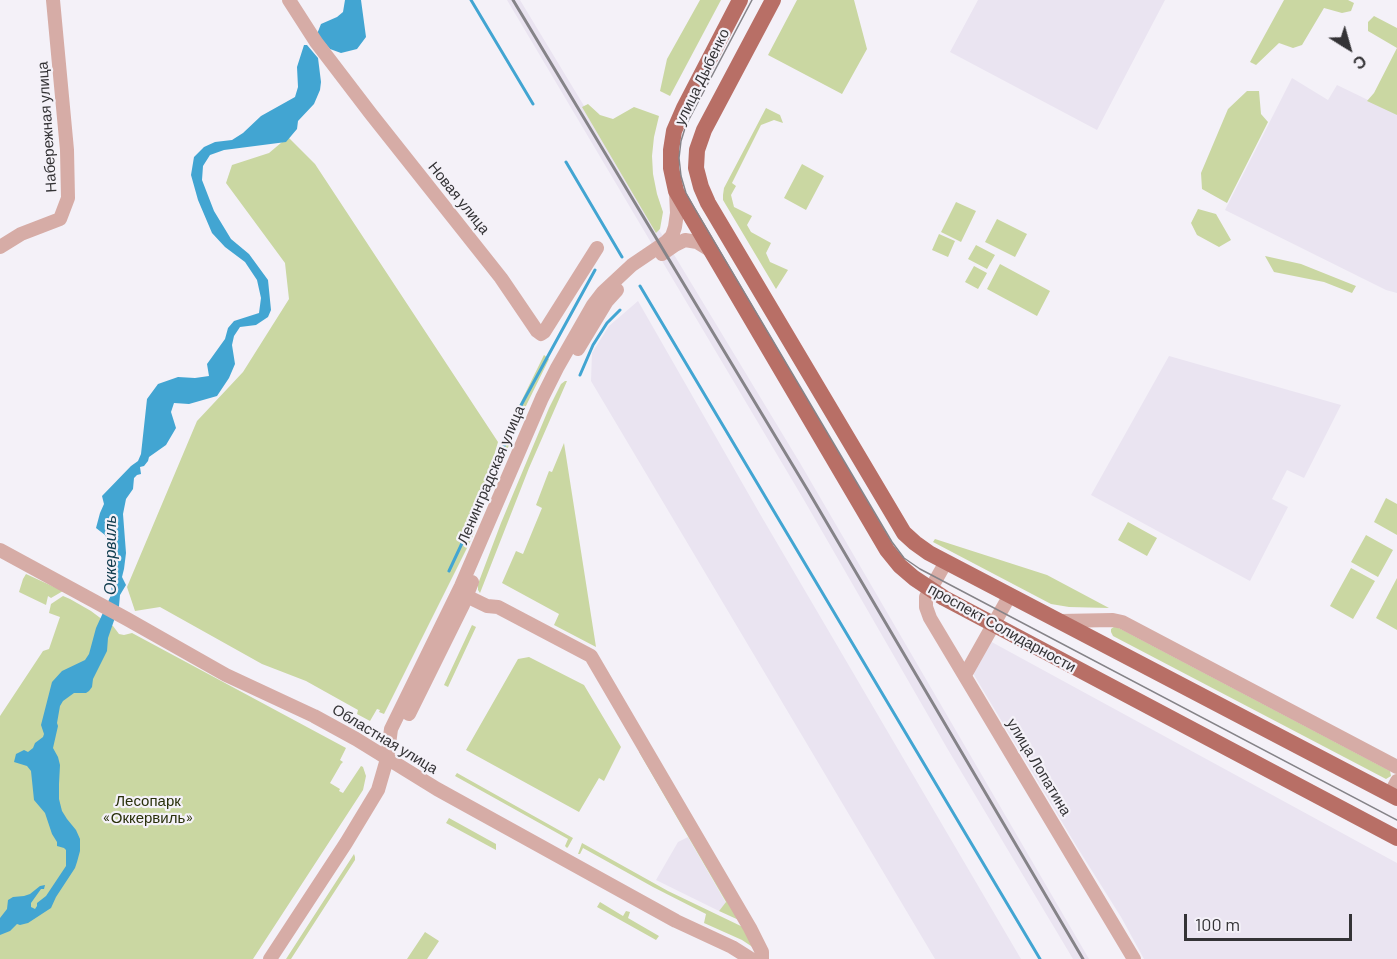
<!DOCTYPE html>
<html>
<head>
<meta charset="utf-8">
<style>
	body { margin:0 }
	#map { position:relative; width:1397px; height:959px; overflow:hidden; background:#f4f1f8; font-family:Barlow,sans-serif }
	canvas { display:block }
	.north { position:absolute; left:1319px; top:18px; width:60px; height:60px; -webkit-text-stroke:4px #f4f1f8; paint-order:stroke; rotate:143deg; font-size:16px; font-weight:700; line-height:24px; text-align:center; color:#343336 }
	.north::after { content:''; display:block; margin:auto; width:21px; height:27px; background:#343336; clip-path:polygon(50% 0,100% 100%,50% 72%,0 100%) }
	.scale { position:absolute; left:1184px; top:914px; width:168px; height:27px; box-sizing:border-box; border:3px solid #343336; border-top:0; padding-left:8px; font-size:18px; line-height:21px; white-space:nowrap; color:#343336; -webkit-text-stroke:4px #f4f1f8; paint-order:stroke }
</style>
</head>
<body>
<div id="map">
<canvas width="1397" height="959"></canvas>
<div class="north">С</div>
<div class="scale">100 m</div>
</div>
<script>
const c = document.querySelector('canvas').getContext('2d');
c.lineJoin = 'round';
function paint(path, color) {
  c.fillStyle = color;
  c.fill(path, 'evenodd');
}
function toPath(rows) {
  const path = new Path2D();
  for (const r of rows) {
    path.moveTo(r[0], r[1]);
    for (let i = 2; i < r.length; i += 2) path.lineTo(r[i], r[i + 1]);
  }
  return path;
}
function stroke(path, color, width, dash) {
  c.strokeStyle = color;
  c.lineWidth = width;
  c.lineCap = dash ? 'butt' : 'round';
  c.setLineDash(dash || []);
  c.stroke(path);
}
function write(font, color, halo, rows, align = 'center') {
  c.font = font + ' Barlow,sans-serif';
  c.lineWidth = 4.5;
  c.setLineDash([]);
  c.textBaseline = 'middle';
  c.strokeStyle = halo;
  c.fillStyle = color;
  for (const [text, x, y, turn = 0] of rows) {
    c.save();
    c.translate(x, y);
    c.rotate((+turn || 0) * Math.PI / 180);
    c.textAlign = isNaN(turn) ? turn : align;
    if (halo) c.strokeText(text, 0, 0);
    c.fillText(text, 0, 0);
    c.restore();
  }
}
const built = toPath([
	[507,0,520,0,800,463,1089,959,1073,959,947,748,804,500],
	[978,0,1165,0,1097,130,950,52],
	[1292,78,1328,100,1337,85,1397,114,1397,293,1386,290,1225,210],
	[638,301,760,514,1021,959,935,959,591,381,592,353,609,326],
	[1169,356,1341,405,1304,478,1287,470,1272,499,1288,507,1250,581,1091,495],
	[988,640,1397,863,1397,959,1144,959,1121,917,1077,847,971,670],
	[688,837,726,903,719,911,656,880,678,842]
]);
const green = toPath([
	[700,0,721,0,670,96,660,91,667,59],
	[797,0,854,0,867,49,842,94,768,55],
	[1284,0,1348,0,1354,3,1351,11,1342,13,1324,8,1302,45,1293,48,1279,43,1256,65,1250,62],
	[1374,16,1397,28,1397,115,1367,101,1374,93,1397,48,1368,31,1368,22],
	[1247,91,1259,91,1261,114,1268,122,1227,203,1202,189,1201,173,1228,109],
	[588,104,600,115,613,119,634,107,659,116,654,137,652,156,653,174,657,194,663,212,660,229,656,233,582,107],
	[766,108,780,115,783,123,774,120,761,125,732,183,736,186,731,195,734,207,752,216,747,225,751,232,771,243,766,253,770,262,788,270,776,289,723,200,723,195,724,188],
	[288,137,315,164,498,442,488,476,518,408,544,355,549,359,522,414,489,494,483,493,478,506,483,508,472,538,384,714,379,712,380,710,377,709,370,721,357,714,358,710,306,681,262,664,160,607,135,611,127,587,197,421,243,372,289,299,285,263,226,183,232,165,269,153],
	[802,164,824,176,806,210,784,198],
	[956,202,976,211,961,242,941,232],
	[1198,209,1216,214,1231,240,1219,247,1197,235,1191,223],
	[997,219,1027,234,1015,257,985,242],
	[939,234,955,241,948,257,932,250],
	[976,245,995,255,987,269,968,259],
	[1265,256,1301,264,1356,286,1352,293,1324,282,1274,272],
	[1000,264,1050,291,1037,316,987,289],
	[974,266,987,273,978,289,965,282],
	[565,381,567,381,529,468,480,593,478,590,478,584,501,523,549,408,561,384],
	[564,443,596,647,554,625,559,614,502,583,516,551,523,554,542,508,536,505,549,471,552,472],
	[1386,498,1397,504,1397,535,1374,522],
	[1128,522,1157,538,1147,556,1118,540],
	[1366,535,1393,550,1378,577,1351,562],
	[935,539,1047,575,1109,608,1069,607,1051,604,933,542],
	[1351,568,1375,581,1353,619,1330,606],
	[26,574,63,591,51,598,48,596,46,605,19,592,23,579],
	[1397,578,1397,630,1376,618],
	[63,596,70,599,91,611,107,623,113,626,119,634,124,635,132,633,346,748,340,760,343,762,341,764,330,783,340,789,339,791,343,793,361,766,363,767,366,776,363,790,253,959,0,959,0,716,43,651,49,649,60,617,49,613,51,604],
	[472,625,476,627,448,687,444,685],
	[1115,626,1390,771,1391,776,1386,779,1113,636,1111,632,1111,629],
	[529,657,584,685,621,747,604,781,599,778,579,812,466,750,518,659],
	[642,750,741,921,719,911,726,902,639,752],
	[457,773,573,838,568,847,567,848,565,846,568,839,455,776],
	[449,818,496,844,496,850,446,823],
	[582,843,668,891,745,928,754,948,742,940,704,923,706,914,653,887,583,848,580,854,578,854],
	[354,854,355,857,355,860,291,959,286,959],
	[600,902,623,916,626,911,630,912,628,918,659,936,656,940,597,907],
	[425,932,439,941,427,959,407,959]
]);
const water = toPath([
	[345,0,361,0,366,37,357,49,341,53,330,49,317,34,321,24,337,17,343,12],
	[304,45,307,45,318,58,321,82,320,90,314,104,298,121,297,129,286,142,224,150,210,155,203,166,202,180,214,211,231,239,249,254,268,280,271,310,268,317,256,325,240,327,234,336,232,345,235,364,229,378,217,396,189,404,174,403,171,412,176,428,166,445,149,457,148,461,144,466,140,467,141,474,137,475,134,478,133,489,126,499,123,514,126,553,124,569,122,577,126,585,120,595,119,606,108,638,107,651,93,679,92,687,89,691,86,693,74,693,63,701,60,706,57,723,58,726,53,748,58,757,60,765,59,784,59,799,62,811,67,819,76,830,80,839,80,851,77,862,75,868,56,897,51,908,28,923,20,925,17,924,10,931,0,935,0,918,7,909,8,900,13,897,24,896,30,894,40,886,45,885,44,889,41,889,31,903,31,907,35,909,37,906,37,903,46,896,66,866,66,850,64,848,57,846,57,842,52,834,45,813,34,800,31,771,27,766,14,762,16,754,24,750,28,752,33,748,35,743,43,737,44,734,41,725,52,682,62,671,85,660,89,654,96,628,112,593,110,578,113,563,111,548,105,535,96,528,100,513,104,504,102,496,131,466,138,461,141,454,147,399,158,384,178,377,195,378,209,376,207,364,225,339,228,328,234,321,259,313,261,298,257,280,245,262,225,247,212,233,198,200,191,175,194,157,204,147,215,142,232,140,243,133,261,116,295,97,298,87,297,67]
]);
const stream = toPath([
	[471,0,533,104],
	[566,162,622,257],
	[640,286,1040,959],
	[580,375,593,345,607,323,620,310],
	[485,493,519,409,595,270],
	[449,571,479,507]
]);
const minor = toPath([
	[289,0,316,42,371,114,501,278,537,331,541,334,544,332,597,248],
	[0,247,21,234,60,219,68,198,67,150,53,0],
	[662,254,675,245,685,240,697,242,710,250],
	[578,349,607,301,617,290],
	[0,550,127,619,226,675,314,716,356,739,437,789,676,921,732,947,751,959],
	[946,562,926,597,926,607,930,618,1134,959],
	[460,593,487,606,498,607,591,656,750,928,762,952,762,959],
	[1060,621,1113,620,1122,622,1397,767],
	[965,675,1010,595],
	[409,714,463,605,472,582],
	[1390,794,1397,781],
	[270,959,346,843,378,790,387,759,391,729,461,586,542,398,557,368,593,305,603,292,632,265,666,242,672,236,675,227,677,213,676,192]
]);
const major = toPath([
	[740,0,684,108,674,131,671,150,671,168,676,191,887,550,900,566,914,578,944,598,1397,838],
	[773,0,704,130,697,150,696,168,701,187,708,203,904,533,915,543,929,553,1397,798]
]);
const tram = toPath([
	[752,0,686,125,681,141,679,158,681,176,686,193,695,209,892,542,904,558,920,569,1397,820]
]);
const rail = toPath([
	[513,0,807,489,1083,959]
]);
const streetNames = [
	["улица Дыбенко",702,77,-64],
	["Набережная улица",47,127,-94],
	["Новая улица",459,198,51],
	["Ленинградская улица",491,475,-67],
	["проспект Солидарности",1002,628,29],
	["Областная улица",385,739,31],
	["улица Лопатина",1039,767,59]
];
const parkNames = [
	["Лесопарк",148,801],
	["«Оккервиль»",148,818]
];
const waterNames = [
	["Оккервиль",111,555,-90]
];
paint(built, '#eae4f1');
paint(green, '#cad7a2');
paint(water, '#42a5d2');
stroke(stream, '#42a5d2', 3);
stroke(minor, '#d6aca6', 14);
stroke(major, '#b86f66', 16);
stroke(tram, '#858388', 1.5);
stroke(rail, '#858388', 3);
write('15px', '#343336', '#f4f1f8', streetNames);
write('15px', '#29300b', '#f4f1f8', parkNames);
write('italic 16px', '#0f3b4d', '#f4f1f8', waterNames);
</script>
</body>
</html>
